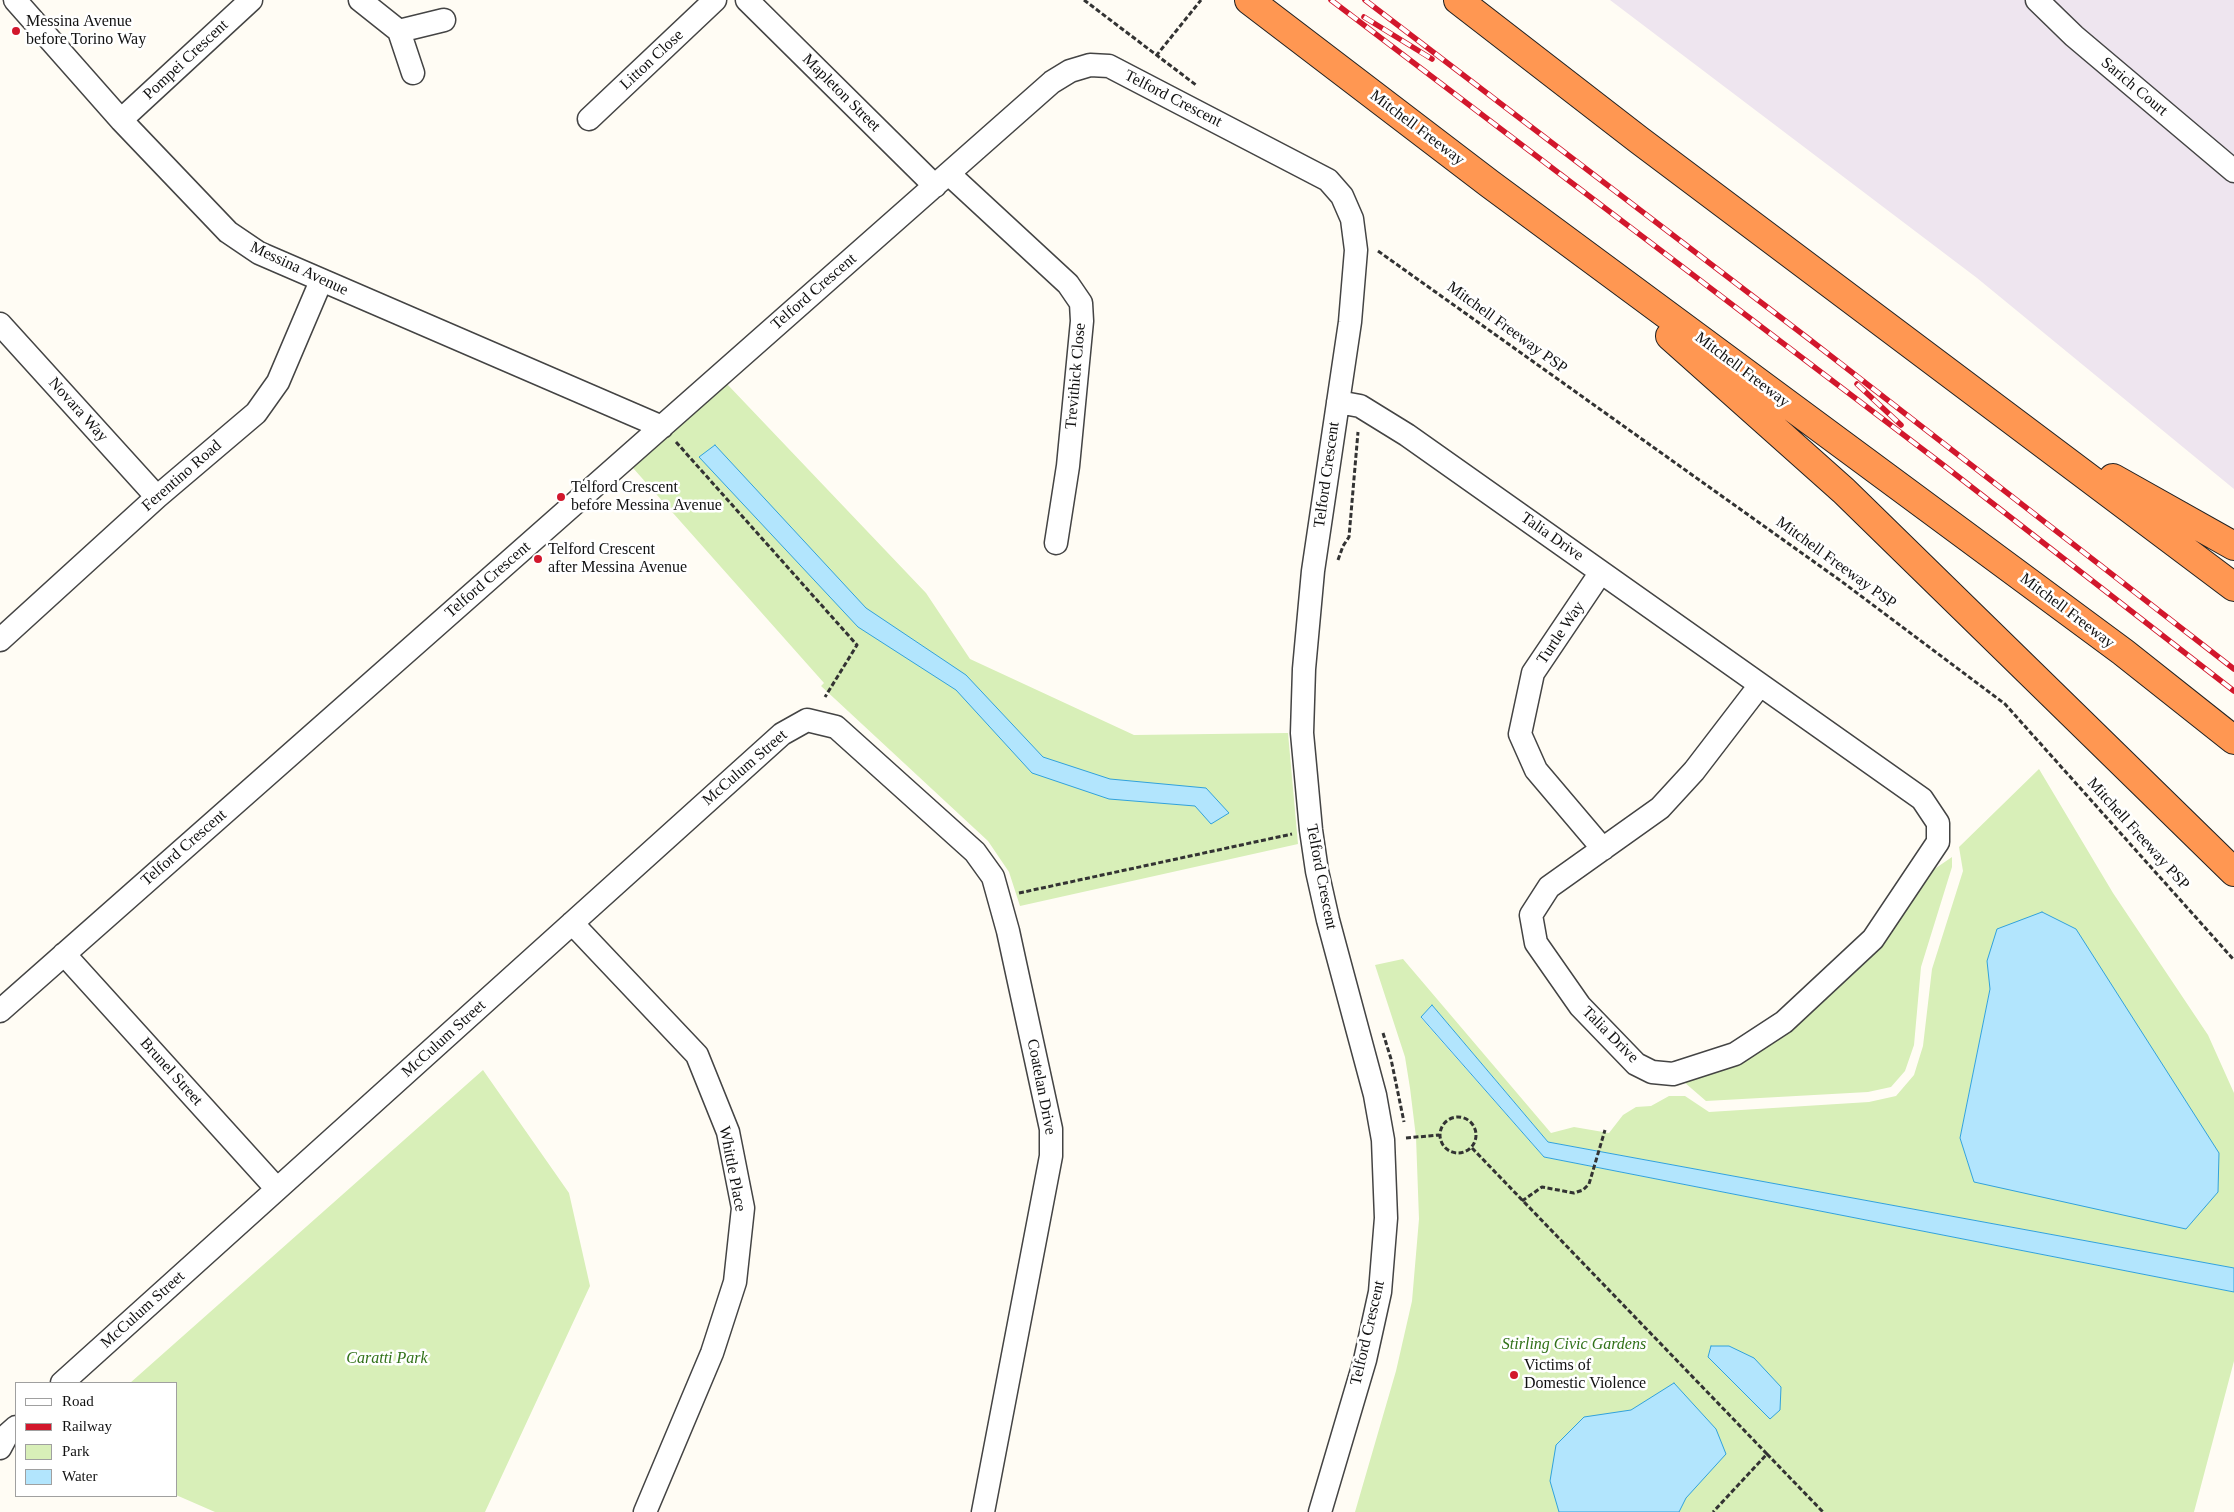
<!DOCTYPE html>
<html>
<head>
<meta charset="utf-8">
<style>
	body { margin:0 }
	#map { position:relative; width:2234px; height:1512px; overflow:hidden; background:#fffcf4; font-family:Georgia,serif }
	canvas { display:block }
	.legend { position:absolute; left:15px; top:1382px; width:162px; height:115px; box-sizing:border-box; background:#fff; border:1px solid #a0a0a0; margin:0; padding:6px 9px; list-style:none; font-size:15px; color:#111 }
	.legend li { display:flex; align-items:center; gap:10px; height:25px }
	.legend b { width:25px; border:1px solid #a0a0a0 }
</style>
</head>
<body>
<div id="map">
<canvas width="2234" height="1512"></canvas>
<ul class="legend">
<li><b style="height:6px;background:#fff"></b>Road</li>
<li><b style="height:6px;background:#d2172c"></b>Railway</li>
<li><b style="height:14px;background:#d8efb8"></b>Park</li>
<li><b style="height:14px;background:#b2e5fd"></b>Water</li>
</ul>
</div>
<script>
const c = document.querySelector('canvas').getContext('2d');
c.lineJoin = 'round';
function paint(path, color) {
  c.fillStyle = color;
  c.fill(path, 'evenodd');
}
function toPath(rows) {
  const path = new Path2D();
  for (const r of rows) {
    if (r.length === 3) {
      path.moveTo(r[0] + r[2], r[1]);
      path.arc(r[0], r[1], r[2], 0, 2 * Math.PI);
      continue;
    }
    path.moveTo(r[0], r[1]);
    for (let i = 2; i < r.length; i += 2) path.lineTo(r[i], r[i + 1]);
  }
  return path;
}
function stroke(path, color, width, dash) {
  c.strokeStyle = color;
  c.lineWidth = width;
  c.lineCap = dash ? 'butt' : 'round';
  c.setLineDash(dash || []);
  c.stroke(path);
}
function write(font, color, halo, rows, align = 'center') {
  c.font = font + ' Georgia,serif';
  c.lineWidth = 5;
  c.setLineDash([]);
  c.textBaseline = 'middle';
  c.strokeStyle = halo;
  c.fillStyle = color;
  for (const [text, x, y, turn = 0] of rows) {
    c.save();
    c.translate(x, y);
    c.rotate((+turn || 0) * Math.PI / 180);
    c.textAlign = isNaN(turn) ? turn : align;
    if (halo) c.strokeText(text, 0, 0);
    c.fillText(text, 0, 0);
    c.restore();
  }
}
const industrial = toPath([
	[1610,0,2234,0,2234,489,1977,278]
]);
const green = toPath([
	[727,384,926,593,970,659,1134,735,1288,733,1298,844,1020,906,1009,872,988,841,821,686,824,683,633,468],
	[2039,769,2113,893,2208,1035,2234,1093,2234,1268,1548,1142,1432,1005,1421,1018,1544,1157,2234,1292,2234,1361,2194,1512,1355,1512,1396,1371,1412,1301,1419,1219,1416,1137,1410,1088,1405,1057,1375,965,1403,959,1551,1133,1574,1127,1609,1133,1623,1115,1636,1107,1651,1106,1669,1096,1685,1096,1709,1112,1869,1102,1896,1096,1914,1075,1923,1046,1932,969,1963,871,1959,847],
	[1990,989,1974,1182,1960,1138],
	[1952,857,1952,867,1921,967,1914,1045,1905,1071,1891,1087,1868,1092,1706,1101,1684,1082,1880,945,1933,870],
	[483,1070,569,1193,590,1286,485,1512,215,1512,176,1495,176,1383,130,1383]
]);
const water = toPath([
	[715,445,866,608,966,675,1043,757,1110,779,1206,788,1229,813,1211,824,1195,806,1109,799,1032,773,956,690,858,627,699,457,715,445],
	[2042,912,2076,929,2219,1153,2218,1192,2186,1229,1974,1182,1960,1138,1990,989,1987,961,1997,929,2042,912],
	[1432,1005,1548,1142,2234,1268,2234,1292,1544,1157,1421,1017,1432,1005],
	[1711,1346,1729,1346,1754,1358,1781,1387,1780,1410,1770,1419,1708,1357,1711,1346],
	[1674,1383,1716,1429,1726,1454,1686,1498,1679,1512,1559,1512,1550,1481,1556,1445,1584,1417,1631,1410,1674,1383]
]);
const path = toPath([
	[1084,0,1196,85],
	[1156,56,1201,0],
	[1378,251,1841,581,2005,704,2234,960],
	[676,442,857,645,825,697],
	[1338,560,1343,546,1349,537,1358,432],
	[1019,893,1292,834],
	[1383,1033,1391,1059,1404,1122],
	[1458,1135,18],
	[1406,1138,1439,1135],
	[1472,1148,1767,1454,1713,1512],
	[1522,1201,1542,1187,1574,1193,1583,1190,1589,1184,1605,1130],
	[1767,1454,1823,1512]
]);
const minor = toPath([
	[15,0,121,120,228,232,259,253,662,427],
	[360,0,399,31,413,73],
	[747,0,935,186],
	[2037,0,2074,36,2234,171],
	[399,31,444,20],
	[589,119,715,0],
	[121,120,251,0],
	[949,174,1068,284,1081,303,1082,321,1068,466,1056,543],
	[0,324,157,497],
	[1338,402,1360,406,1407,435,1922,799,1938,823,1938,842,1873,939,1784,1022,1735,1054,1673,1074,1652,1072,1636,1064,1580,1006,1536,943,1531,915,1549,887,1660,808,1694,771,1760,685],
	[1601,572,1533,673,1520,734,1536,770,1603,849],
	[0,640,157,497,256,413,278,382,321,281],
	[572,923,697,1055,728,1132,743,1208,735,1282,712,1353,645,1512],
	[64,954,277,1189],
	[0,1011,1052,82,1070,71,1090,65,1109,66,1328,180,1342,196,1352,219,1356,250,1350,322,1313,571,1304,669,1302,733,1311,830,1317,871,1328,920,1375,1095,1383,1140,1386,1218,1380,1292,1365,1360,1320,1512],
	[62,1383,782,734,807,720,836,727,975,852,993,877,1008,931,1051,1129,1051,1156,983,1512],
	[0,1448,7,1435,16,1427]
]);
const highway = toPath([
	[1249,0,1490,184,2123,652,2234,740],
	[1458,0,1639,140,2234,587],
	[1670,336,1844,491,2234,872],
	[2113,478,2234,546]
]);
const rail = toPath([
	[1331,0,1942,464,2234,691],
	[1365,0,1809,339,2234,669],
	[1364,17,1432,59],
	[1857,384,1901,425]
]);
const markers = [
	[16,31,5,"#d2172c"],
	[561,497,5,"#d2172c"],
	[538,559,5,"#d2172c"],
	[1514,1375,5,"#d2172c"]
];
const poiNames = [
	["Messina Avenue",26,22],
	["before Torino Way",26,40],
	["Telford Crescent",571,488],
	["before Messina Avenue",571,506],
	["Telford Crescent",548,550],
	["after Messina Avenue",548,568],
	["Victims of",1524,1366],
	["Domestic Violence",1524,1384]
];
const streetNames = [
	["Pompei Crescent",186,60,-43],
	["Litton Close",652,60,-43],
	["Sarich Court",2134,87,40],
	["Mapleton Street",841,93,45],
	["Telford Crescent",1173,99,27],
	["Mitchell Freeway",1417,128,37],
	["Messina Avenue",299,269,25],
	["Telford Crescent",814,292,-41],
	["Mitchell Freeway PSP",1507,328,36],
	["Mitchell Freeway",1742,370,37],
	["Trevithick Close",1076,376,-85],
	["Novara Way",78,410,48],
	["Telford Crescent",1327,475,-82],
	["Ferentino Road",182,476,-41],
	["Talia Drive",1552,537,35],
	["Mitchell Freeway PSP",1836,563,36],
	["Telford Crescent",488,580,-41],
	["Mitchell Freeway",2067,611,37],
	["Turtle Way",1561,633,-56],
	["McCulum Street",745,768,-41],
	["Mitchell Freeway PSP",2138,834,48],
	["Telford Crescent",184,848,-41],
	["Telford Crescent",1321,877,79],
	["Talia Drive",1610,1035,45],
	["McCulum Street",444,1039,-42],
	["Brunel Street",171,1072,48],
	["Coatelan Drive",1041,1087,79],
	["Whittle Place",732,1169,79],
	["McCulum Street",143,1310,-42],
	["Telford Crescent",1368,1333,-77]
];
const parkNames = [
	["Stirling Civic Gardens",1574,1345],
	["Caratti Park",387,1359]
];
paint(industrial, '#eee5ef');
paint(green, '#d8efb8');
paint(water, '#b2e5fd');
stroke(water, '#31a2dc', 1);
stroke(minor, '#444', 25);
stroke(highway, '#222', 30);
stroke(path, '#333', 3, [5, 2.5]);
stroke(minor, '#fff', 22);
stroke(highway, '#ff9752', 28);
stroke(rail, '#d2172c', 5.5);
stroke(rail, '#fff', 4, [11]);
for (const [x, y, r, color] of markers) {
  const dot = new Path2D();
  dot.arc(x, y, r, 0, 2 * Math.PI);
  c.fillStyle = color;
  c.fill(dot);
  stroke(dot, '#fff', 2);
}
write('16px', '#111', '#fff', poiNames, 'left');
write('16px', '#111', '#fff', streetNames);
write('italic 16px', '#307118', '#fff', parkNames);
</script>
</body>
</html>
